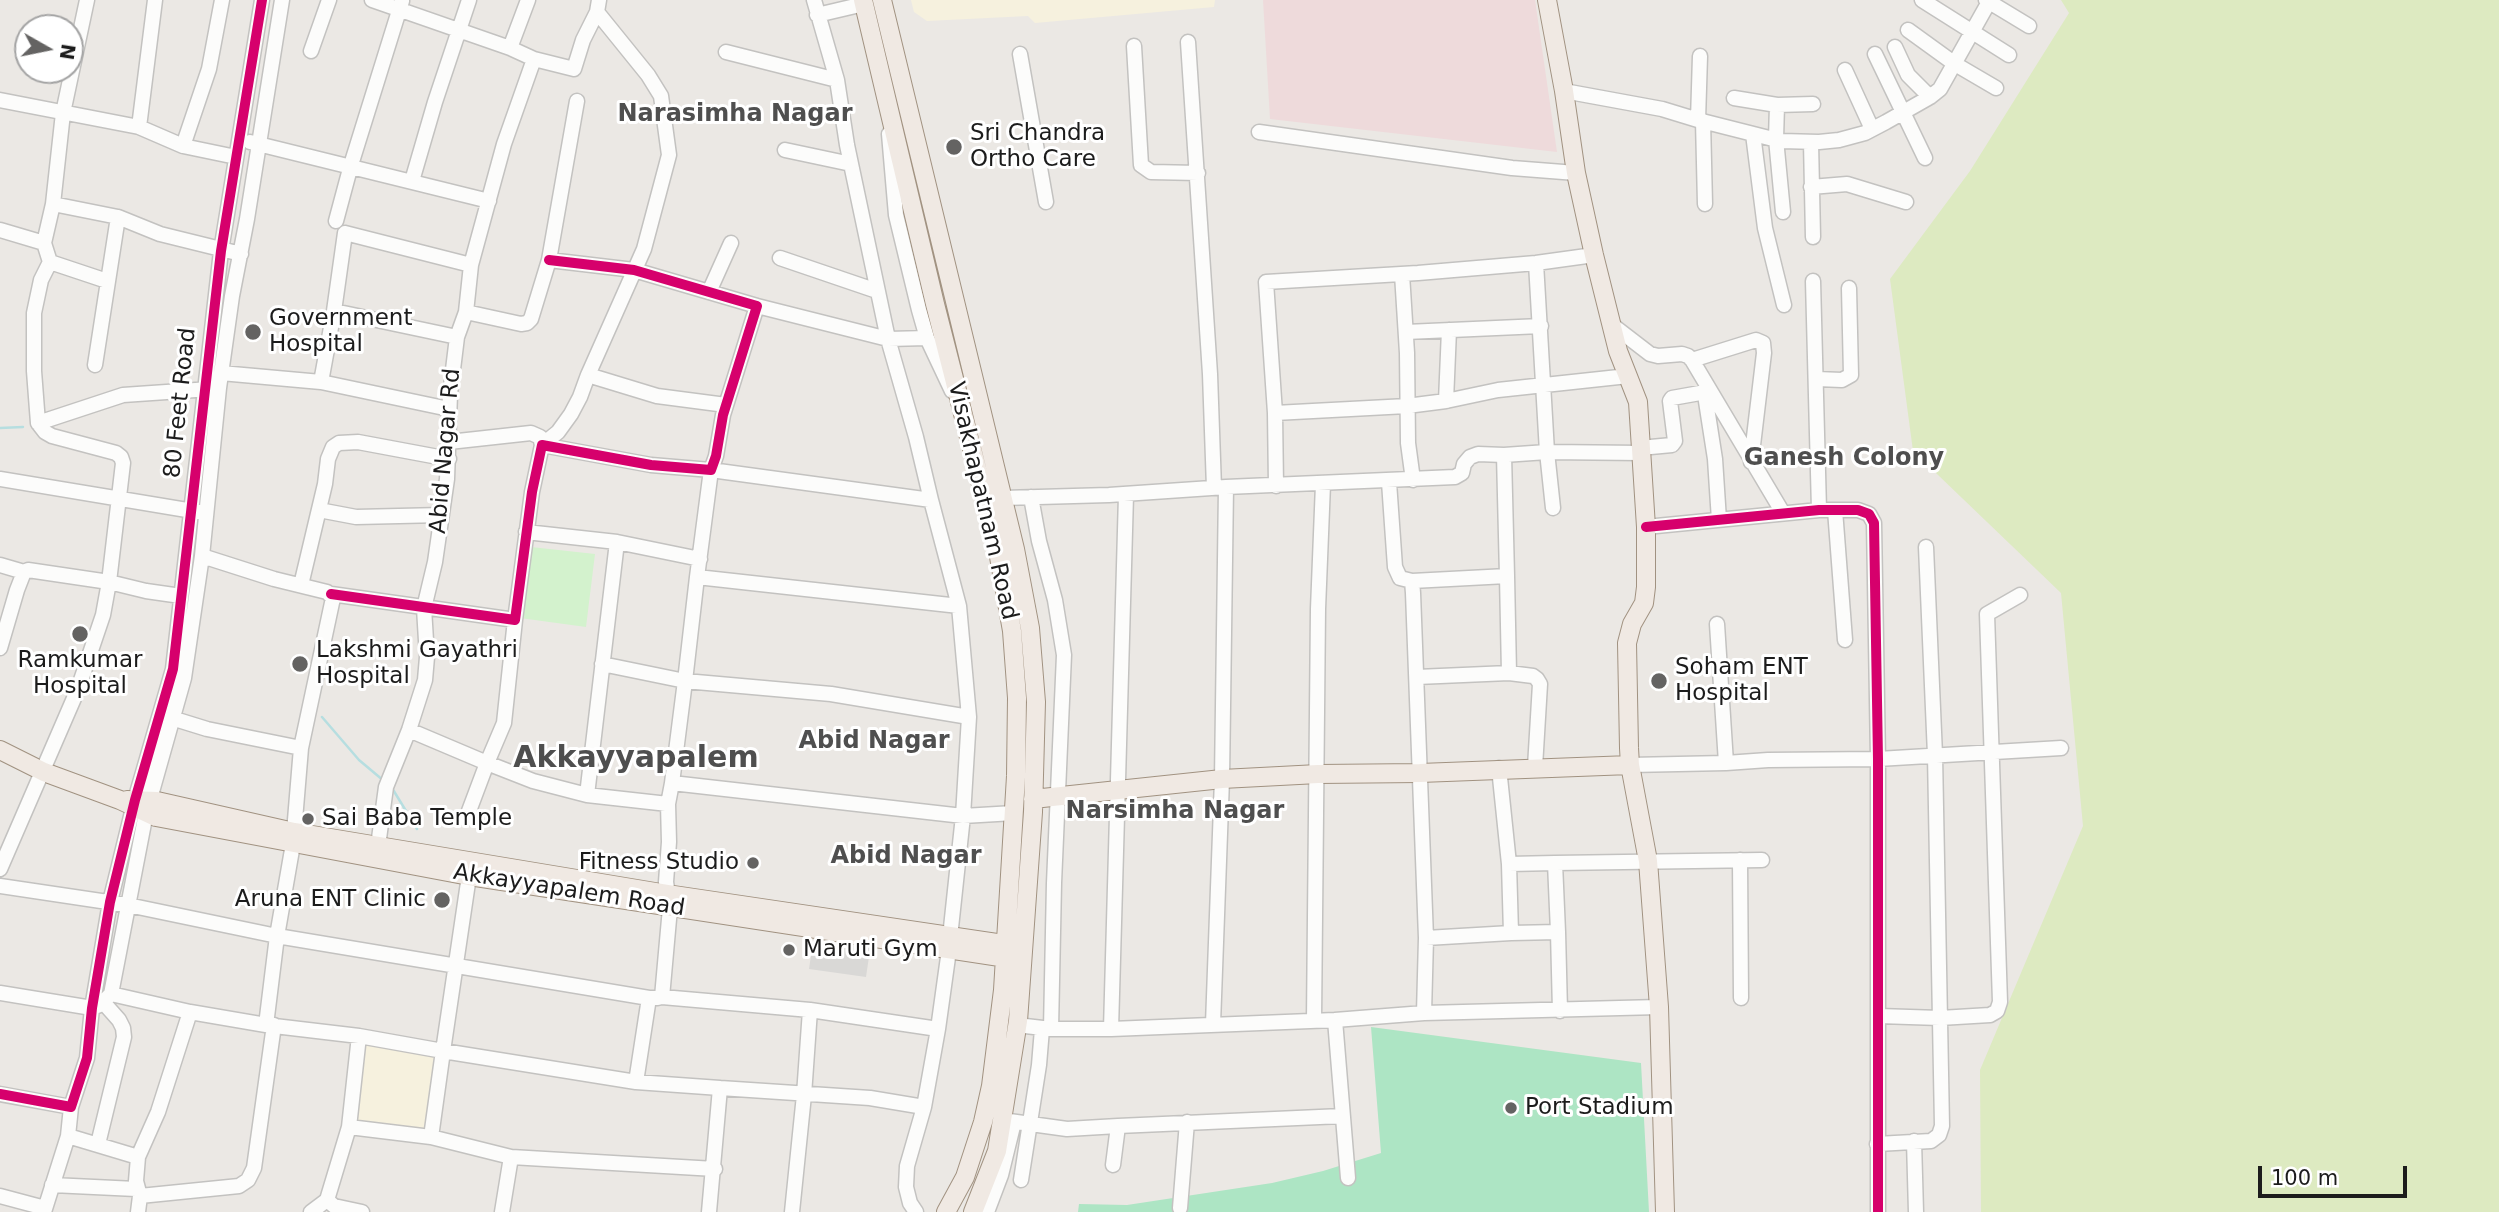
<!DOCTYPE html>
<html>
<head>
<meta charset="utf-8">
<style>
	body { margin:0 }
	#map { position:relative; width:2499px; height:1212px; overflow:hidden; background:#ebe8e4; font-family:"DejaVu Sans",sans-serif }
	canvas { display:block }
	.north { position:absolute; left:14px; top:14px; width:70px; height:70px; box-sizing:border-box; background:#fff; border:2px solid #a4a4a4; border-radius:50%; rotate:99deg; font-size:19px; font-weight:700; line-height:28px; text-align:center; color:#1c1c1c }
	.north::after { content:''; display:block; margin:auto; width:24px; height:32px; background:#646362; clip-path:polygon(50% 0,100% 100%,50% 72%,0 100%) }
	.scale { position:absolute; left:2258px; top:1166px; width:149px; height:32px; box-sizing:border-box; border:4px solid #1c1c1c; border-top:0; padding-left:9px; font-size:21px; line-height:24px; white-space:nowrap; color:#1c1c1c; -webkit-text-stroke:5px #fff; paint-order:stroke }
</style>
</head>
<body>
<div id="map">
<canvas width="2499" height="1212"></canvas>
<div class="north">N</div>
<div class="scale">100 m</div>
</div>
<script>
const c = document.querySelector('canvas').getContext('2d');
c.lineJoin = 'round';
function paint(path, color) {
  c.fillStyle = color;
  c.fill(path, 'evenodd');
}
function toPath(rows) {
  const path = new Path2D();
  for (const r of rows) {
    path.moveTo(r[0], r[1]);
    for (let i = 2; i < r.length; i += 2) path.lineTo(r[i], r[i + 1]);
  }
  return path;
}
function stroke(path, color, width, dash) {
  c.strokeStyle = color;
  c.lineWidth = width;
  c.lineCap = dash ? 'butt' : 'round';
  c.setLineDash(dash || []);
  c.stroke(path);
}
function write(font, color, halo, rows, align = 'center') {
  c.font = font + ' "DejaVu Sans",sans-serif';
  c.lineWidth = 6;
  c.setLineDash([]);
  c.textBaseline = 'middle';
  c.strokeStyle = halo;
  c.fillStyle = color;
  for (const [text, x, y, turn = 0] of rows) {
    c.save();
    c.translate(x, y);
    c.rotate((+turn || 0) * Math.PI / 180);
    c.textAlign = isNaN(turn) ? turn : align;
    if (halo) c.strokeText(text, 0, 0);
    c.fillText(text, 0, 0);
    c.restore();
  }
}
const commercial = toPath([
	[1263,0,1535,0,1557,152,1270,119]
]);
const education = toPath([
	[911,0,1215,0,1214,7,1035,23,1028,16,927,21,914,12],
	[362,1041,439,1054,428,1134,354,1124]
]);
const religious = toPath([
	[814,935,871,943,866,977,809,969]
]);
const grass = toPath([
	[2061,0,2499,0,2499,1212,1981,1212,1980,1070,2083,826,2061,593,1913,451,1890,279,1970,171,2069,13]
]);
const park = toPath([
	[531,547,595,554,586,627,520,618]
]);
const pitch = toPath([
	[1371,1027,1641,1063,1649,1212,1078,1212,1079,1204,1127,1205,1272,1183,1323,1171,1381,1153]
]);
const stream = toPath([
	[0,428,23,427],
	[322,717,359,760,384,781],
	[392,788,417,829]
]);
const minor = toPath([
	[372,0,510,48,534,59,574,69,583,40,597,12,599,0],
	[814,0,837,80,847,145,888,339,916,437,931,500],
	[1922,0,2009,55],
	[1986,0,2029,26],
	[817,15,864,4],
	[1908,30,1955,64,1996,88],
	[1188,42,1210,374,1214,488],
	[1134,46,1141,165,1151,172,1198,173],
	[1895,47,1908,75,1930,97],
	[510,48,528,0],
	[311,51,329,0],
	[726,52,837,80],
	[1020,54,1046,202],
	[1875,54,1925,158],
	[1845,70,1872,129],
	[1564,91,1662,109,1698,120,1781,141,1819,142,1839,140,1865,133,1886,122,1930,97,1940,89,1990,0],
	[1734,98,1777,105,1813,104],
	[0,100,139,127,183,146,236,157],
	[1777,105,1776,139,1783,212],
	[1698,120,1700,56],
	[1703,121,1705,204],
	[139,127,155,0],
	[1259,132,1512,168,1576,173],
	[889,134,896,215,919,310,927,338,952,391],
	[1753,134,1765,228,1784,305],
	[250,142,489,201],
	[1811,142,1813,237],
	[183,146,209,69,222,0],
	[785,150,851,164],
	[412,181,435,102,469,0],
	[1811,187,1847,184,1906,202],
	[53,204,118,217,160,234,241,254],
	[336,221,351,165,402,1],
	[0,230,44,243,53,204,63,113,87,0],
	[44,243,50,262,107,281],
	[780,258,877,291],
	[1536,263,1547,452,1553,508],
	[1402,274,1407,353,1408,443,1413,480],
	[1813,281,1819,510],
	[709,292,731,243],
	[757,306,888,339,927,338],
	[334,311,345,233,471,265],
	[466,312,521,324,527,323,531,319,549,260,577,101],
	[1611,324,1650,354,1658,356,1682,354,1688,356,1692,360,1783,513],
	[1406,332,1541,326],
	[1692,360,1756,340,1763,343,1764,353,1751,462],
	[95,365,118,217],
	[221,373,321,382],
	[588,375,657,396,726,405],
	[1817,379,1842,380,1851,375,1849,288],
	[1446,401,1449,330],
	[449,409,321,382,334,311,457,337],
	[1275,413,1407,406,1446,401,1498,390,1628,376],
	[38,423,123,395,210,389],
	[449,442,531,433,540,437,542,445,558,432,571,414,580,397,588,375,644,249,669,155,661,96,648,75,597,12],
	[1640,448,1672,445,1675,441,1670,401,1672,398,1700,393,1705,395,1715,459,1719,520],
	[1504,455,1507,576],
	[0,479,199,512],
	[1389,482,1395,567,1400,578,1412,581,1413,593,1426,938,1424,1013],
	[1276,486,1275,413,1266,282,1418,273,1536,263,1594,255],
	[1031,497,1039,541,1055,600,1064,655,1054,883,1051,1029],
	[1003,498,1109,495,1226,487,1455,477,1462,473,1464,464,1470,457,1478,454,1504,455,1547,452,1641,453],
	[319,510,356,517,442,515],
	[1835,510,1845,640],
	[1646,527,1819,510,1858,510,1869,514,1874,523,1878,759,1878,1212],
	[526,532,617,542],
	[202,556,274,579,327,592,333,598,301,748,293,844,277,936,649,998],
	[0,565,24,572],
	[697,577,711,470,931,500,959,606],
	[1412,581,1507,576,1509,673],
	[301,585,325,484,328,459,333,447,339,443,358,442,449,459],
	[331,594,515,620,532,492,542,445,651,465,711,470,716,456,723,415,757,306,634,270,549,260],
	[1717,624,1726,763],
	[0,648,17,590,24,572,28,570,109,582,123,463,121,457,116,453,52,436,45,432,38,423,34,371,34,313,41,280,50,262],
	[602,664,685,681,697,577,959,606,969,717],
	[1417,677,1509,673,1533,676,1537,679,1540,684,1535,767],
	[165,716,207,729,301,748],
	[409,730,487,763,504,723,515,620],
	[1630,765,1726,763,1768,760,1878,759,2061,748],
	[672,783,685,681,831,694,969,717,963,816,950,937],
	[587,795,617,542,700,559],
	[466,819,487,763,533,781,587,795,668,804],
	[378,846,386,787,409,730,425,680,427,657,424,608,435,562,447,479,450,394,457,337,466,312,471,265,504,144,534,59],
	[1740,860,1741,998],
	[1555,863,1762,860],
	[1509,864,1555,863,1558,932],
	[0,869,78,689,103,615,109,582,146,591,181,596],
	[469,876,443,1051,636,1082,649,998,658,998],
	[0,886,128,905,277,936,266,1025],
	[1511,933,1558,932,1560,1011],
	[1426,938,1511,933,1509,864,1499,768],
	[0,993,92,1008,100,1005,111,994,146,813,184,678,202,556,219,388,232,296,247,219,282,0],
	[111,994,190,1012,158,1112,138,1157,136,1181,140,1196,138,1212],
	[810,1010,938,1029,949,950],
	[190,1012,266,1025,359,1036,349,1127,327,1200,311,1212],
	[1879,1016,1940,1018,1990,1015,1997,1011,2000,1002,1987,614,2020,595],
	[1314,1020,1318,609,1323,484],
	[1335,1020,1348,1178],
	[1213,1024,1222,779,1226,487],
	[1017,1025,1051,1029,1111,1029,1335,1020,1424,1013,1659,1007],
	[1111,1029,1126,495],
	[359,1036,443,1051,431,1137,511,1157,502,1212],
	[636,1082,720,1088,709,1212],
	[720,1088,870,1098,924,1107,938,1029],
	[0,1094,71,1107,87,1058,92,1008,110,902,135,800,173,669,221,251,262,0],
	[71,1107,68,1136,138,1157],
	[1002,1120,1067,1129,1118,1126],
	[349,1127,431,1137],
	[1914,1141,1916,1212],
	[98,1144,124,1037,123,1028,119,1020,103,1002],
	[1877,1144,1931,1141,1939,1135,1942,1126,1935,755,1926,547],
	[511,1157,715,1169],
	[1113,1165,1118,1126,1342,1116],
	[1021,1180,1039,1065,1042,1029],
	[52,1185,136,1189],
	[0,1196,45,1208],
	[140,1196,239,1186,248,1180,254,1168,274,1025],
	[327,1200,334,1206,362,1212],
	[1180,1208,1187,1122],
	[44,1212,68,1136],
	[792,1212,804,1095,810,1010,662,997,670,908,666,882,669,842,668,804,672,783,963,816,1014,813],
	[916,1212,910,1203,906,1187,907,1166,924,1107],
	[987,1212,1001,1175,1014,1122]
]);
const major = toPath([
	[863,0,935,304,998,551,1012,631,1017,698,1016,776,1003,990,991,1086,983,1122,965,1177,946,1212],
	[882,0,1015,549,1030,628,1036,702,1033,812,1018,1021,997,1151,973,1212],
	[1547,0,1564,91,1576,173,1594,255,1618,351,1638,402,1646,527,1646,587,1644,603,1632,624,1627,643,1629,748,1630,765,1648,861,1659,1007,1665,1212],
	[0,750,44,772,120,800,156,817,469,876,1013,959],
	[1033,799,1222,779,1318,774,1420,773,1630,765],
	[127,800,157,801,294,832,667,894,1017,946]
]);
const cycleway = toPath([
	[1646,527,1819,510,1858,510,1869,514,1874,523,1878,759,1878,1212],
	[331,594,515,620,532,492,542,445,651,465,711,470,716,456,723,415,757,306,634,270,549,260],
	[0,1094,71,1107,87,1058,92,1008,110,902,135,800,173,669,221,251,262,0]
]);
const markers = [
	[954,147,9,"#646362"],
	[253,332,9,"#646362"],
	[80,634,9,"#646362"],
	[300,664,9,"#646362"],
	[1659,681,9,"#646362"],
	[308,819,7,"#646362"],
	[753,863,7,"#646362"],
	[442,900,9,"#646362"],
	[789,950,7,"#646362"],
	[1511,1108,7,"#646362"]
];
const poiNames = [
	["Sri Chandra",970,134],
	["Ortho Care",970,160],
	["Government",269,319],
	["Hospital",269,345],
	["Lakshmi Gayathri",316,651],
	["Hospital",316,677],
	["Ramkumar",80,661,"center"],
	["Hospital",80,687,"center"],
	["Soham ENT",1675,668],
	["Hospital",1675,694],
	["Sai Baba Temple",322,819],
	["Fitness Studio",739,863,"right"],
	["Aruna ENT Clinic",426,900,"right"],
	["Maruti Gym",803,950],
	["Port Stadium",1525,1108]
];
const streetNames = [
	["80 Feet Road",181,403,-84],
	["Abid Nagar Rd",446,451,-85],
	["Visakhapatnam Road",982,501,77],
	["Akkayyapalem Road",569,891,9]
];
const neighbourhoodNames = [
	["Narasimha Nagar",735,115],
	["Ganesh Colony",1844,459],
	["Abid Nagar",874,742],
	["Narsimha Nagar",1175,812],
	["Abid Nagar",906,857]
];
const districtNames = [
	["Akkayyapalem",636,759]
];
paint(commercial, '#eedadb');
paint(education, '#f6f1de');
paint(religious, '#d9d8d6');
paint(grass, '#ddeac1');
paint(park, '#d3f2cd');
paint(pitch, '#ade5c4');
stroke(stream, '#b6dee0', 2.5);
stroke(minor, '#c3c2c0', 17);
stroke(major, '#a19281', 20);
stroke(minor, '#fcfcfb', 14);
stroke(major, '#f0e9e3', 18);
stroke(cycleway, '#d6006c', 10);
for (const [x, y, r, color] of markers) {
  const dot = new Path2D();
  dot.arc(x, y, r, 0, 2 * Math.PI);
  c.fillStyle = color;
  c.fill(dot);
  stroke(dot, '#fff', 2.5);
}
write('23px', '#1c1c1c', '#fff', poiNames, 'left');
write('23px', '#1c1c1c', '#fff', streetNames);
write('bold 24px', '#4f4f4f', '#fff', neighbourhoodNames);
write('bold 30px', '#4f4f4f', '#fff', districtNames);
</script>
</body>
</html>
